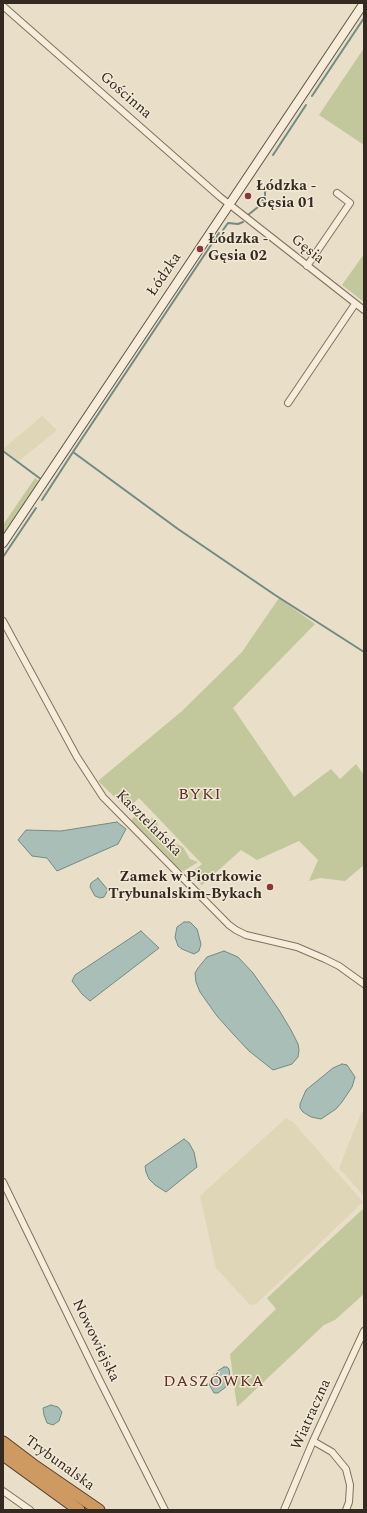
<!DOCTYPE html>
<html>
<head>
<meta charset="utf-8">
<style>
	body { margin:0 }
	#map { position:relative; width:367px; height:1513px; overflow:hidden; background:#e9dec8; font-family:Spectral,serif }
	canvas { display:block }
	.frame { position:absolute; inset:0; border:4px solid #352a21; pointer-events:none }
</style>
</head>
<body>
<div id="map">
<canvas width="367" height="1513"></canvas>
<div class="frame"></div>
</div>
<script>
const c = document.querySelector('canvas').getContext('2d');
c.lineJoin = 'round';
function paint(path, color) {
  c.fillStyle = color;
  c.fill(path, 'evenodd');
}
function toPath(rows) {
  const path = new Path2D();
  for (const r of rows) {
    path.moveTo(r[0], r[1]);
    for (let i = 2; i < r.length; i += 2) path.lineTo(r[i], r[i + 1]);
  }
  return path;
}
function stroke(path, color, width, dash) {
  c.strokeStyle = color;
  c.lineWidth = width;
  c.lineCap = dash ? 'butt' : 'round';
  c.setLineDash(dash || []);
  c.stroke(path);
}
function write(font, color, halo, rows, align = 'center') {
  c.font = font + ' Spectral,serif';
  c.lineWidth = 3;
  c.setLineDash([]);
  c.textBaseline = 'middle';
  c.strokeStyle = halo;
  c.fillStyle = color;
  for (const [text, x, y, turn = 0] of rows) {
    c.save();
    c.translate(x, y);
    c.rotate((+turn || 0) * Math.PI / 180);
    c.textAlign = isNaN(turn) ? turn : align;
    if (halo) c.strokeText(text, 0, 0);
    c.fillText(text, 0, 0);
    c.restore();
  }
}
const farmland = toPath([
	[42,416,57,430,19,461,3,449],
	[364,1111,364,1196,339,1168,361,1113],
	[286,1118,290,1121,292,1121,363,1202,256,1304,250,1305,216,1268,200,1196]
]);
const green = toPath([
	[364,48,364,145,319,115],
	[364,254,364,302,342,285],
	[35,478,39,481,3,535,3,525],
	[279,598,315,624,233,708,294,797,331,769,340,779,356,764,364,775,364,865,345,881,320,878,309,881,318,860,299,841,257,860,241,850,202,885,189,875,202,864,139,798,127,809,98,781,182,711,242,652],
	[140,813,149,820,152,818,157,820,159,831,165,838,183,847,190,859,198,862,184,871,179,869,131,820,136,815],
	[364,1208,364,1294,335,1320,324,1325,237,1407,230,1354,276,1309,267,1298]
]);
const water = toPath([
	[117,822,126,829,118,844,57,871,47,858,32,856,18,840,26,830,61,831,117,822],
	[98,878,108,890,104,897,100,898,95,896,90,887,91,883,98,878],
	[184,922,190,922,197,929,201,944,199,951,194,954,182,949,178,946,175,937,177,927,184,922],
	[141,931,159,948,90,1001,82,994,72,981,75,975,141,931],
	[224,951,238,957,253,973,279,1010,291,1030,298,1044,299,1050,298,1057,292,1064,273,1070,249,1051,234,1035,217,1016,200,992,196,982,195,973,198,968,207,957,224,951],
	[342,1064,347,1065,355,1077,352,1087,342,1102,336,1109,321,1119,311,1117,303,1112,300,1108,300,1104,306,1090,333,1068,342,1064],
	[184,1139,189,1143,194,1152,197,1167,166,1192,155,1185,149,1179,146,1172,145,1166,184,1139],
	[224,1367,227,1367,229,1369,231,1383,218,1393,214,1393,209,1384,210,1380,216,1372,224,1367],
	[51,1405,58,1407,62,1412,59,1421,53,1425,47,1423,44,1415,43,1408,51,1405]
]);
const stream = toPath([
	[312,96,364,18],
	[273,155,306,105],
	[248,215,258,207,265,197,265,188],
	[223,230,228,223,238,224,243,222],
	[3,451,42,480],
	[73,452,219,233],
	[42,500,73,452,178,529,275,595,364,652],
	[3,557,36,508]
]);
const minor = toPath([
	[3,6,220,197,364,310],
	[307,266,350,203,337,193],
	[288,403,355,304],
	[3,621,77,757,103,797,229,925,236,930,246,935,297,947,325,959,339,966,364,984],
	[3,1182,99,1379,165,1510],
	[313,1441,332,1452,346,1469,350,1485,349,1502,346,1510],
	[3,1491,30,1510],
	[284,1510,313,1441,364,1331]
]);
const secondary = toPath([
	[3,543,364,3]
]);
const motorway = toPath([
	[3,1442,32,1464,99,1510],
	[3,1455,79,1510]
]);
const markers = [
	[248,196,4,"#8c353a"],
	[200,249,4,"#8c353a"],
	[270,887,4,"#8c353a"]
];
const streetNames = [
	["Gościnna",125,96,41],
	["Gęsia",307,250,38],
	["Łódzka",165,275,-56],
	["Kasztelańska",148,824,45],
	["Nowowiejska",95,1341,64],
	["Wiatraczna",312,1415,-66],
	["Trybunalska",59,1464,36]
];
const poiNames = [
	["Łódzka -",256,187],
	["Gęsia 01",256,204],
	["Łódzka -",208,240],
	["Gęsia 02",208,257],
	["Zamek w Piotrkowie",262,878,"right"],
	["Trybunalskim-Bykach",262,895,"right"]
];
const neighbourhoodNames = [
	["BYKI",200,796],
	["DASZÓWKA",214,1383]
];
paint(farmland, '#ded6b6');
paint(green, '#c3c79c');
paint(water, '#a8beb7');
stroke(water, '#708b83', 1);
stroke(stream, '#708b83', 2);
stroke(minor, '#83715f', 8);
stroke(secondary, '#655242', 10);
stroke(motorway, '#524032', 13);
stroke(minor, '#f5ecda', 6);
stroke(secondary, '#f5ecda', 8);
stroke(motorway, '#cf9a62', 11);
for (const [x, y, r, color] of markers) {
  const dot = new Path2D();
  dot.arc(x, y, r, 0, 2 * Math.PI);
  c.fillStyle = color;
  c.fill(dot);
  stroke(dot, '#f2e9d6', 1.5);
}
write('15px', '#352a21', '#f2e9d6', streetNames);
write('bold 15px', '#352a21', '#f2e9d6', poiNames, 'left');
c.letterSpacing = '1px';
write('16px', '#5d2e25', '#f2e9d6', neighbourhoodNames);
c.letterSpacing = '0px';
</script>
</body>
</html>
